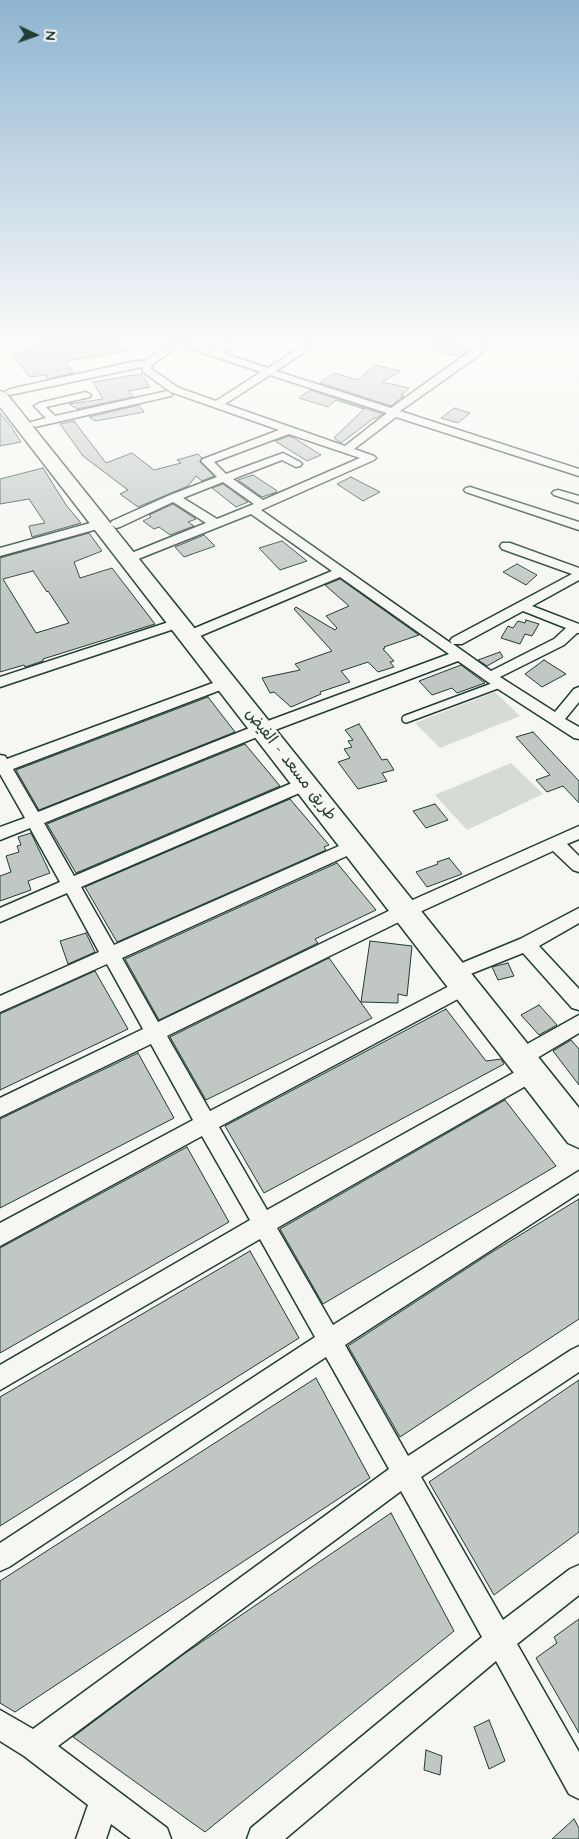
<!DOCTYPE html>
<html>
<head>
<meta charset="utf-8">
<style>
	body { margin:0 }
	#map { position:relative; width:579px; height:1839px; overflow:hidden; background:#f6f6f2; font-family:"Architects Daughter",sans-serif }
	canvas { display:block }
	.north { position:absolute; left:10px; top:10px; width:50px; height:50px; -webkit-text-stroke:4px #f6f6f2; paint-order:stroke; rotate:93deg; font-size:14px; font-weight:700; line-height:20px; text-align:center; color:#1f3d34 }
	.north::after { content:''; display:block; margin:auto; width:18px; height:22px; background:#1f3d34; clip-path:polygon(50% 0,100% 100%,50% 72%,0 100%) }
</style>
</head>
<body>
<div id="map">
<canvas width="579" height="1839"></canvas>
<div class="north">N</div>
</div>
<script>
const c = document.querySelector('canvas').getContext('2d');
c.lineJoin = 'round';
function paint(path, color) {
  c.fillStyle = color;
  c.fill(path, 'evenodd');
}
function toPath(rows) {
  const path = new Path2D();
  for (const r of rows) {
    path.moveTo(r[0], r[1]);
    for (let i = 2; i < r.length; i += 2) path.lineTo(r[i], r[i + 1]);
  }
  return path;
}
function stroke(path, color, width, dash) {
  c.strokeStyle = color;
  c.lineWidth = width;
  c.lineCap = dash ? 'butt' : 'round';
  c.setLineDash(dash || []);
  c.stroke(path);
}
function write(font, color, halo, rows, align = 'center') {
  c.font = font + ' "Architects Daughter","Playpen Sans Arabic",sans-serif';
  c.lineWidth = 4;
  c.setLineDash([]);
  c.textBaseline = 'middle';
  c.strokeStyle = halo;
  c.fillStyle = color;
  for (const [text, x, y, turn = 0] of rows) {
    c.save();
    c.translate(x, y);
    c.rotate((+turn || 0) * Math.PI / 180);
    c.textAlign = isNaN(turn) ? turn : align;
    if (halo) c.strokeText(text, 0, 0);
    c.fillText(text, 0, 0);
    c.restore();
  }
}
const green = toPath([
	[495,692,520,716,440,748,415,723],
	[511,763,543,794,467,830,435,795]
]);
const building = toPath([
	[33,344,127,344,128,351,66,361,73,373,48,379,46,375,30,377,11,354,35,349,33,344],
	[428,344,460,344,473,347,459,357,428,348,428,344],
	[375,365,401,371,382,382,409,388,401,396,404,396,391,406,320,383,334,373,358,380,375,365],
	[141,374,150,387,128,391,133,397,77,409,69,404,103,399,93,382,141,374],
	[310,390,383,414,376,418,374,418,341,443,334,438,364,409,336,400,328,407,299,398,310,390],
	[139,405,144,412,96,421,89,417,139,405],
	[454,408,470,413,458,423,441,418,454,408],
	[0,413,12,428,21,442,0,446,0,413],
	[74,421,106,463,132,453,154,470,181,463,177,460,198,454,202,458,200,462,214,476,202,481,196,476,188,486,138,507,120,494,128,490,83,456,60,424,74,421],
	[289,436,294,438,321,455,307,461,275,441,289,436],
	[43,468,66,505,81,523,32,537,29,526,45,523,29,499,0,504,0,479,43,468],
	[253,475,276,490,277,492,262,497,238,480,253,475],
	[351,477,380,492,363,501,337,484,351,477],
	[223,484,248,502,236,507,212,488,223,484],
	[173,504,196,519,188,522,194,526,170,535,159,527,154,529,143,521,151,517,149,515,173,504],
	[89,533,102,551,74,562,80,578,112,568,155,624,43,659,43,661,25,667,24,665,0,672,0,558,89,533],
	[33,571,47,592,48,591,69,623,36,633,3,579,33,571],
	[204,535,215,546,184,557,175,547,204,535],
	[282,541,307,561,280,570,259,548,282,541],
	[517,564,537,575,526,585,503,572,517,564],
	[340,579,419,635,384,647,385,648,383,649,394,661,390,662,394,667,378,672,368,662,341,671,350,682,320,692,321,694,291,707,274,692,270,693,262,678,300,670,295,664,332,651,294,609,296,607,335,630,337,628,326,616,349,606,325,585,340,579],
	[526,620,539,624,532,636,525,634,520,644,501,638,508,626,513,628,518,621,525,623,526,620],
	[500,652,503,657,487,666,478,660,500,652],
	[544,660,566,674,542,687,525,674,544,660],
	[461,665,485,683,457,693,452,688,432,695,419,681,461,665],
	[208,697,235,732,39,810,16,770,208,697],
	[359,724,382,760,387,759,394,770,382,773,387,781,358,789,338,762,350,758,344,749,352,747,348,741,353,740,345,730,359,724],
	[533,732,579,781,579,803,563,786,547,792,536,780,550,775,516,737,533,732],
	[245,744,280,786,76,873,47,824,245,744],
	[290,799,329,845,324,847,326,850,117,942,85,887,290,799],
	[435,804,448,820,426,828,413,811,435,804],
	[31,833,50,873,28,881,31,890,0,901,0,876,11,872,6,856,19,852,17,846,21,845,18,837,31,833],
	[449,858,462,874,427,887,416,872,438,864,437,862,449,858],
	[337,863,376,910,315,939,318,943,159,1020,125,959,337,863],
	[86,933,95,952,68,964,60,941,86,933],
	[370,941,412,946,407,996,398,994,398,1003,361,1002,370,941],
	[329,958,372,1018,206,1100,170,1037,329,958],
	[508,963,514,976,498,980,492,967,508,963],
	[95,971,128,1029,0,1090,0,1014,95,971],
	[539,1005,557,1025,539,1035,521,1015,539,1005],
	[446,1009,486,1061,501,1059,504,1064,264,1193,225,1126,446,1009],
	[571,1040,579,1049,579,1085,553,1051,571,1040],
	[138,1053,174,1118,0,1208,0,1119,138,1053],
	[505,1100,556,1166,323,1304,280,1229,505,1100],
	[187,1147,229,1222,0,1353,0,1248,187,1147],
	[579,1199,579,1319,400,1437,348,1346,489,1254,579,1199],
	[250,1251,299,1338,0,1526,0,1397,250,1251],
	[316,1378,370,1478,15,1712,0,1703,0,1581,316,1378],
	[579,1380,579,1532,494,1595,429,1482,579,1380],
	[391,1513,454,1631,205,1832,73,1737,184,1654,391,1513],
	[579,1619,579,1733,536,1658,557,1643,554,1637,579,1619],
	[489,1720,505,1761,489,1769,474,1727,489,1720],
	[426,1750,442,1756,440,1775,424,1770,426,1750],
	[574,1819,579,1828,579,1839,552,1839,574,1819]
]);
const lane = toPath([
	[406,719,500,684]
]);
const street = toPath([
	[170,344,194,344,215,351,226,344,238,344,223,353,268,368,305,344,316,344,276,371,391,408,480,344,491,344,474,359,400,411,579,469,579,476,396,417,354,449,374,456,376,458,374,460,261,510,452,644,450,641,452,638,572,574,502,549,500,546,502,543,510,543,579,568,579,580,532,606,579,624,579,633,577,633,564,645,500,677,555,712,574,689,579,687,579,702,565,719,579,727,579,739,574,738,495,687,458,661,267,733,44,823,74,876,299,780,305,779,311,780,313,784,311,788,81,887,114,945,348,842,354,840,360,842,362,846,360,850,122,958,158,1022,399,906,579,826,579,839,567,844,579,856,579,872,573,870,553,851,411,916,167,1036,210,1111,457,982,464,979,471,982,473,987,471,992,219,1127,267,1210,524,1067,531,1064,538,1067,541,1073,538,1079,277,1228,333,1325,579,1171,579,1193,345,1345,408,1456,571,1350,579,1346,579,1372,421,1477,503,1620,570,1569,579,1565,579,1595,517,1644,579,1752,579,1799,569,1794,496,1661,285,1839,247,1839,251,1828,482,1637,401,1491,58,1746,167,1828,171,1839,131,1839,111,1824,106,1839,76,1839,88,1805,24,1756,0,1741,0,1710,33,1729,389,1469,326,1357,9,1567,0,1571,0,1543,315,1337,260,1239,0,1390,0,1365,250,1220,202,1136,0,1246,0,1223,193,1120,151,1044,0,1117,0,1098,143,1029,107,964,0,1012,0,996,99,952,67,893,0,922,0,908,60,882,30,828,0,840,0,827,25,818,0,774,0,755,5,756,7,759,221,680,231,680,233,683,231,686,13,769,38,812,257,725,449,654,340,577,193,639,183,639,181,636,183,633,332,571,251,514,128,563,122,559,124,556,206,523,173,502,120,527,116,528,110,524,112,521,170,495,217,477,201,461,203,459,279,430,171,392,143,372,142,367,10,395,5,392,10,389,136,361,145,361,170,344],
	[180,344,182,346,261,372,216,401,179,388,151,369,152,365,180,344],
	[270,375,387,413,345,446,225,404,270,375],
	[289,434,360,458,263,500,233,479,282,460,296,467,300,466,302,464,300,462,283,453,226,474,214,462,289,434],
	[223,482,254,504,217,519,183,498,223,482],
	[523,611,566,628,554,639,491,671,453,644,462,644,523,611],
	[167,391,172,394,171,396,35,427,30,424,31,422,46,418,34,406,39,403,86,392,91,395,90,397,46,407,55,416,167,391],
	[470,487,579,522,579,530,466,492,464,490,466,488,470,487],
	[558,490,579,496,579,503,554,495,552,493,554,491,558,490],
	[101,520,107,524,105,527,0,556,0,548,101,520],
	[178,619,183,620,185,623,183,626,0,687,0,677,178,619],
	[579,908,579,923,539,946,579,989,579,1010,572,1008,523,953,468,975,462,973,459,968,462,963,520,939,579,908],
	[579,1015,579,1033,527,1064,520,1067,513,1064,510,1058,513,1052,579,1015]
]);
const primary = toPath([
	[0,391,6,393,579,1108,579,1148,568,1143,0,407,0,391]
]);
const streetNames = [
	["طريق مسعد - الفيض",290,765,52]
];
paint(green, '#d6dbd6');
paint(building, '#c1c8c3');
stroke(building, '#1f3d34', 1);
stroke(lane, '#1f3d34', 10);
stroke(street, '#1f3d34', 3);
stroke(primary, '#1f3d34', 3);
stroke(lane, '#f6f6f2', 7);
paint(street, '#f6f6f2');
paint(primary, '#f6f6f2');
const sky = c.createLinearGradient(0, 0, 0, 601);
sky.addColorStop(0, '#8fb4d1');
sky.addColorStop(0.57, '#fbfbf9');
sky.addColorStop(1, '#fbfbf900');
c.fillStyle = sky;
c.fillRect(0, 0, 579, 601);
write('16px', '#1f3d34', '#f6f6f2', streetNames);
</script>
</body>
</html>
